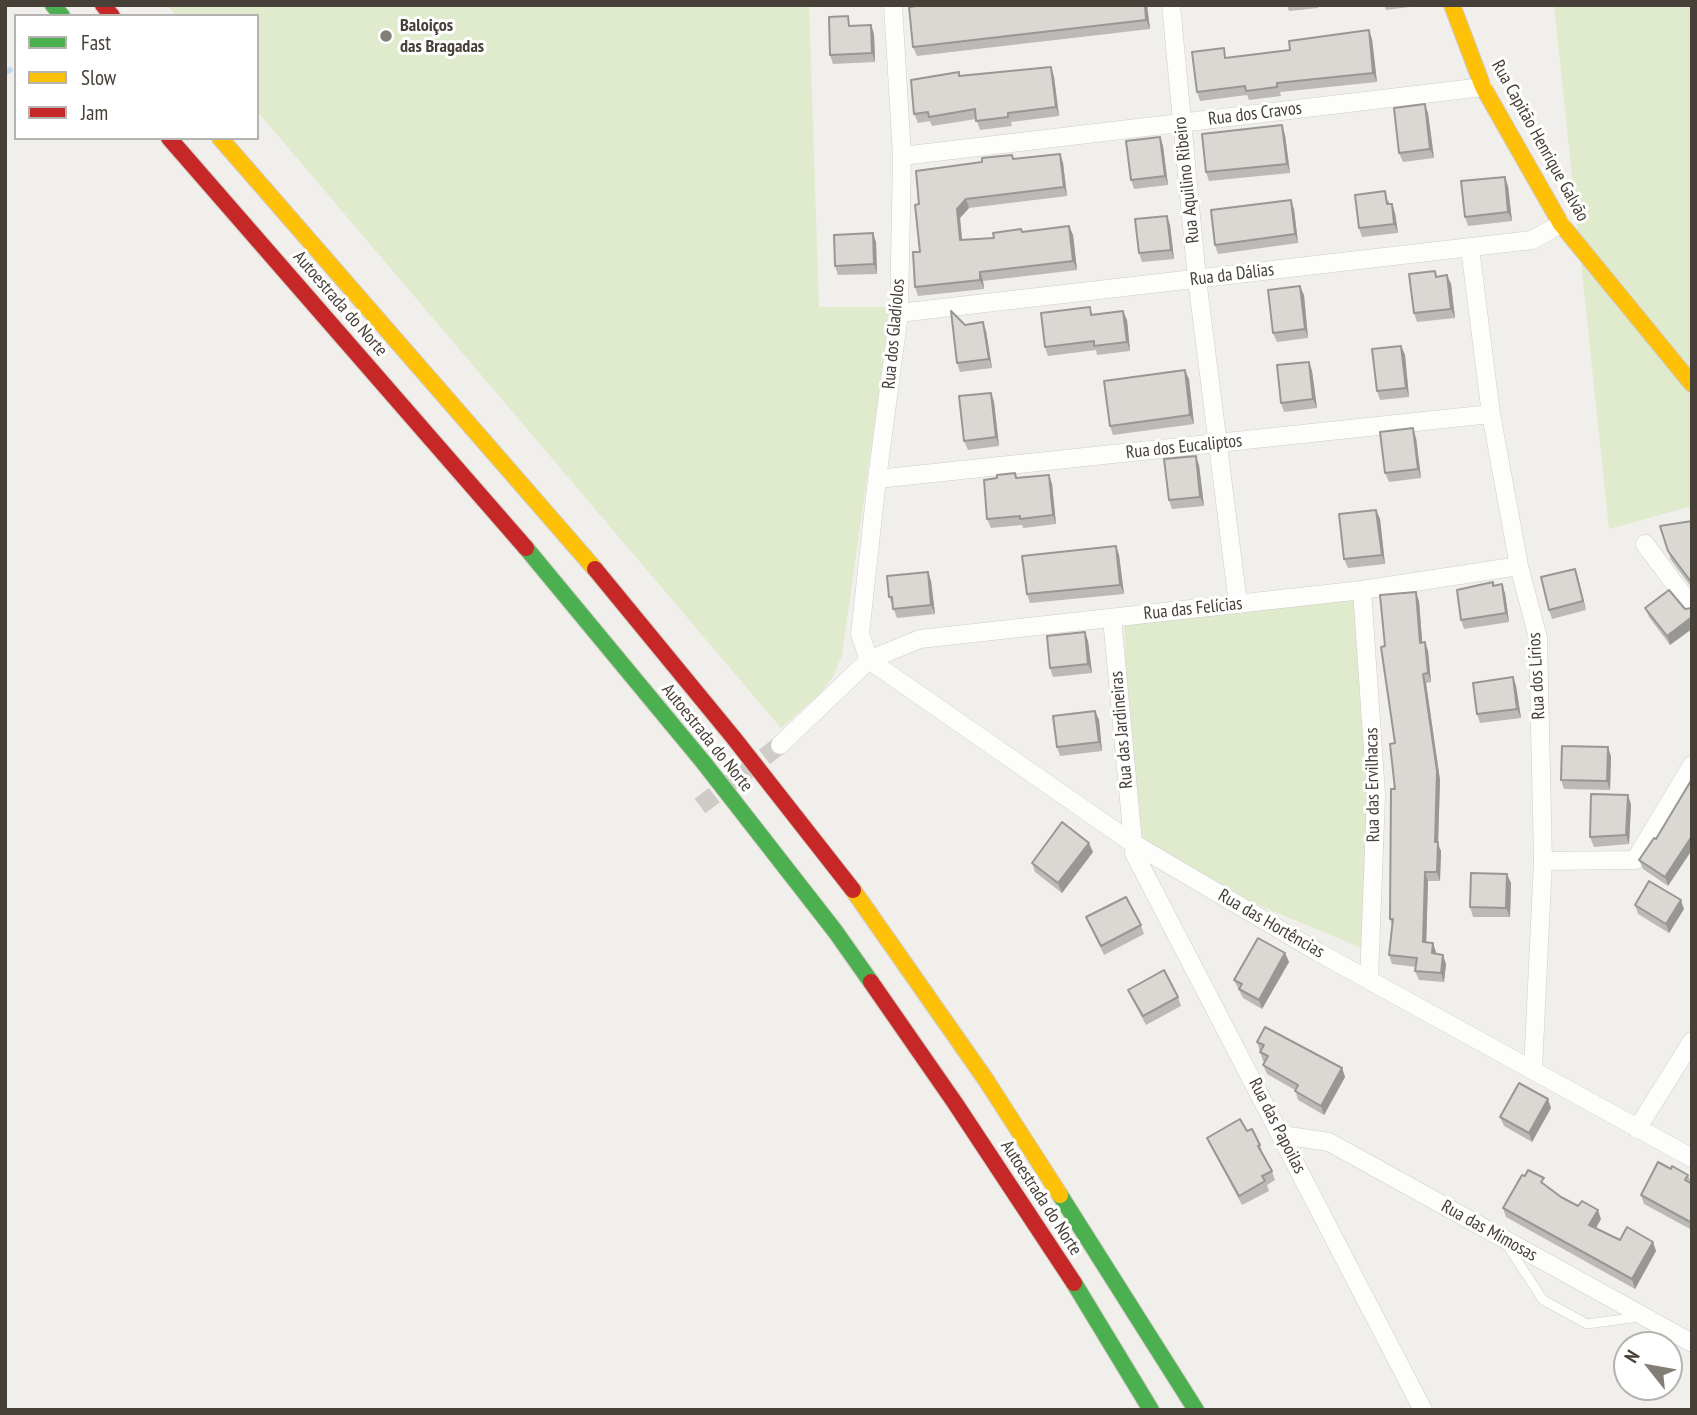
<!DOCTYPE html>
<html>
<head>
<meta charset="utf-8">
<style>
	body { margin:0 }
	#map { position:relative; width:1697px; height:1415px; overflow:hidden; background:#f1efec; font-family:"PT Sans Narrow",sans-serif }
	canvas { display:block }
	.frame { position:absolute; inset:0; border:7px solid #474038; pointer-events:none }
	.legend { position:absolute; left:14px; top:14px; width:245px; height:126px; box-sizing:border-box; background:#fff; border:2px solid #b5b3af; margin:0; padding:9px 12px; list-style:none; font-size:21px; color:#474038 }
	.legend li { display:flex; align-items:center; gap:14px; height:35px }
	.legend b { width:35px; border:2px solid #b5b3af }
	.north { position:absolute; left:1613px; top:1331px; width:70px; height:70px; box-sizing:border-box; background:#fff; border:2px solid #b5b3af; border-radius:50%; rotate:301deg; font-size:19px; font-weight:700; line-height:28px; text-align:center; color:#474038 }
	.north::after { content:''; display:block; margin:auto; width:24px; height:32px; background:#827d77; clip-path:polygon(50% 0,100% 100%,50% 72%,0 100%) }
</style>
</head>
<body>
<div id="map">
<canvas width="1697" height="1415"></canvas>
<div class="frame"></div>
<ul class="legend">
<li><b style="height:9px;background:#4caf50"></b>Fast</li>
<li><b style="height:9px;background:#ffc107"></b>Slow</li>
<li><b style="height:9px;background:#c62828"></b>Jam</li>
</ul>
<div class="north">N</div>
</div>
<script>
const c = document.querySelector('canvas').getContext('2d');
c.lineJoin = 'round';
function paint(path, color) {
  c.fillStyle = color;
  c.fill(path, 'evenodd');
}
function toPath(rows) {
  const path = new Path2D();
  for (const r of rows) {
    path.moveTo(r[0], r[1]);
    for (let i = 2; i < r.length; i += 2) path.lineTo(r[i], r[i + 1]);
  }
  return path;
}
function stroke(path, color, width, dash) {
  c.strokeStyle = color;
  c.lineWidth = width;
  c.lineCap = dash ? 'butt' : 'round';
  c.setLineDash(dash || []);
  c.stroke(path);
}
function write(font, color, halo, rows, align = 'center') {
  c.font = font + ' "PT Sans Narrow",sans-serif';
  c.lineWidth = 6;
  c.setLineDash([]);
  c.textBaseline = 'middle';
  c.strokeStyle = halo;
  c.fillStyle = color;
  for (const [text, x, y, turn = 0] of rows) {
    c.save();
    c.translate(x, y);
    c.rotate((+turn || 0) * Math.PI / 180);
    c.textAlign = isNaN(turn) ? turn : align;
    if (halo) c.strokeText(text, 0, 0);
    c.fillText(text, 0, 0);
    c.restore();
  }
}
const green = toPath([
	[167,5,809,5,819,307,891,307,842,655,834,675,820,694,781,728,257,111,257,16,176,16],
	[1554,5,1692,5,1692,506,1609,529],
	[1362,590,1371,952,1134,853,1124,620]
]);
const stream = toPath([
	[5,73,10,70]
]);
const streetTunnel = toPath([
	[700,806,780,745]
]);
const lane = toPath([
	[1507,1245,1543,1300,1587,1324,1639,1317]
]);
const street = toPath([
	[1171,5,1197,279,1238,604],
	[902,156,1483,87],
	[1470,248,1491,414,1519,566,1538,638,1543,861,1533,1069],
	[899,313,1532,240,1561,224],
	[877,479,1491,414],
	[1645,544,1692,607],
	[1362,590,1376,795,1369,980],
	[1112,618,1134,853,1423,1410],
	[869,660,1131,842,1318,952,1692,1158],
	[869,660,860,634,877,479,899,313,902,156,893,5],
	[780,745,869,660,920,639,1362,590,1519,566],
	[1543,861,1635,860,1692,765],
	[1637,1129,1692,1041],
	[1282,1135,1329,1142,1692,1343]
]);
const fast = toPath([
	[53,5,62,16],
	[526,548,704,763,835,931,871,982],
	[1060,1195,1196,1410],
	[1074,1283,1151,1410]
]);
const slow = toPath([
	[1452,5,1483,87,1561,224,1692,384],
	[220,138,595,569],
	[853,890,986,1080,1060,1195]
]);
const jam = toPath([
	[103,5,112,16],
	[169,138,526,548],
	[595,569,733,737,853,890],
	[871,982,955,1103,1074,1283]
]);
const wall = toPath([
	[923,5,1147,5,1150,29,917,56,913,47],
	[1287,5,1318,5,1318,8,1289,11],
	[1384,5,1416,5,1417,6,1386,10],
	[871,25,874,34,875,62,833,64,830,55,852,26],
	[1372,39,1377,82,1280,92,1281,96,1249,100,1247,95,1200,101,1197,92,1227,58],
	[1051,67,1054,77,1059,116,1011,122,1012,126,980,130,976,119,932,126,930,121,918,123,914,114,959,72,960,76],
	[1428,113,1434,158,1403,162,1399,153],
	[1285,135,1290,173,1209,181,1206,172],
	[1160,137,1163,146,1168,185,1134,189,1131,180],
	[1060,154,1063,163,1067,196,969,208,960,218,962,240,994,238,1022,232,1069,226,1073,235,1077,270,983,281,984,289,918,296,915,287,920,252,919,204,982,162,1012,155,1014,159],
	[1508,186,1512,221,1468,226,1465,217],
	[1389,200,1389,204,1392,204,1395,213,1398,233,1362,237,1359,228],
	[1294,209,1298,243,1218,254,1215,245],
	[1170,225,1174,259,1142,262,1139,253],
	[876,242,877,274,838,275,835,266],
	[1437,276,1451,284,1455,318,1417,322,1414,313],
	[1304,295,1308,338,1277,342,1273,333],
	[1090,307,1092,315,1127,320,1130,351,1097,355,1096,350,1048,356,1045,347],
	[965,325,986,331,992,368,960,372,957,363],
	[1401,346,1405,355,1409,397,1380,400,1377,391],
	[1309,362,1312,371,1317,408,1284,412,1281,403],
	[1189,379,1194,424,1113,435,1110,426],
	[991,393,994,402,999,446,968,450,964,441],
	[1416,438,1421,478,1389,482,1385,473],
	[1199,465,1204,506,1172,509,1169,500],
	[1015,473,1017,478,1049,475,1052,484,1056,524,1023,528,1022,525,991,528,987,519,997,478],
	[1376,510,1380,519,1385,564,1348,568,1344,559],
	[1692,521,1692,588,1671,560,1660,526],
	[1116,546,1119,555,1124,594,1030,603,1027,594],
	[1575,569,1578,578,1586,610,1552,619,1549,610],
	[928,572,931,581,935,614,897,618,889,597],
	[1494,585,1505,593,1509,622,1464,629,1461,620],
	[1419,601,1422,642,1425,642,1428,651,1431,682,1426,683,1440,780,1438,844,1441,851,1440,881,1428,881,1426,943,1446,964,1444,982,1419,980,1415,971,1416,967,1392,964,1389,955,1392,925,1390,919,1395,743,1385,646],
	[1645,608,1685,609,1670,645,1649,617],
	[1085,632,1088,641,1092,673,1053,677,1050,668],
	[1513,677,1516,686,1521,718,1480,723,1477,714],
	[1095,711,1099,720,1102,751,1060,756,1057,747],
	[1611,756,1610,790,1564,789,1561,780],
	[1631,804,1629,844,1594,847,1590,837],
	[1656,839,1668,886,1643,869,1639,860],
	[1093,852,1062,893,1035,872,1032,863],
	[1511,883,1510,917,1473,917,1470,907],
	[1635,905,1684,909,1669,933,1638,914],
	[1086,917,1141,925,1144,934,1104,955,1090,926],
	[1285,953,1289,962,1262,1009,1243,998,1234,980],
	[1128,990,1178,997,1181,1006,1146,1025,1132,999],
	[1257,1042,1342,1068,1345,1077,1324,1115,1298,1100,1295,1090,1267,1074,1263,1065,1265,1062,1263,1061],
	[1551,1108,1532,1142,1504,1126,1500,1117],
	[1247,1131,1260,1145,1263,1154,1272,1171,1275,1180,1267,1185,1269,1191,1242,1205,1211,1147,1207,1138],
	[1671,1169,1688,1175,1692,1184,1692,1230,1644,1204,1641,1195],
	[1546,1186,1561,1197,1601,1219,1596,1229,1620,1240,1653,1242,1656,1251,1635,1289,1506,1217,1503,1208]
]);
const shadedWall = toPath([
	[1145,5,1147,5,1150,29,1146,20],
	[871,25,874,34,875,62,872,53],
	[1369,30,1372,39,1377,82,1373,73],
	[1051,67,1054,77,1059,116,1056,107],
	[1425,104,1428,113,1434,158,1430,149],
	[1282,125,1285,135,1290,173,1287,164],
	[1160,137,1163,146,1168,185,1165,176],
	[1060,154,1063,163,1067,196,1064,187],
	[1505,177,1508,186,1512,221,1508,212],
	[966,199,969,208,960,218,963,249,960,240,957,209],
	[1291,200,1294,209,1298,243,1295,234],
	[1392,204,1395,213,1398,233,1394,224],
	[1167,216,1170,225,1174,259,1171,250],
	[1069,226,1073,235,1077,270,1073,261],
	[873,233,876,242,877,274,874,264],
	[980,272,983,281,984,289,980,280],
	[1447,275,1451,284,1455,318,1451,309],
	[1300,286,1304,295,1308,338,1305,329],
	[1123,311,1127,320,1130,351,1127,342],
	[983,322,986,331,992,368,989,359],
	[1401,346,1405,355,1409,397,1406,388],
	[1309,362,1312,371,1317,408,1313,399],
	[1185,370,1189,379,1194,424,1190,415],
	[991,393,994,402,999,446,996,437],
	[1413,428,1416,438,1421,478,1418,469],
	[1196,456,1199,465,1204,506,1200,497],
	[1049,475,1052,484,1056,524,1053,515],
	[1376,510,1380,519,1385,564,1382,555],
	[1116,546,1119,555,1124,594,1120,585],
	[1575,569,1578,578,1586,610,1583,601],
	[928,572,931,581,935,614,931,605],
	[1502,584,1505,593,1509,622,1506,613],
	[1416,592,1419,601,1423,652,1420,643],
	[1692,617,1692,629,1670,645,1667,636],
	[1085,632,1088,641,1092,673,1088,664],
	[1425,642,1428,651,1431,682,1428,673],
	[1423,674,1426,683,1440,780,1438,844,1441,851,1440,881,1437,872],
	[1513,677,1516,686,1521,718,1517,709],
	[1095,711,1099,720,1102,751,1099,742],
	[1608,747,1611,756,1610,790,1607,781],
	[1628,795,1631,804,1629,844,1626,835],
	[1692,836,1692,850,1668,886,1665,877],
	[1089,843,1093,852,1062,893,1058,883],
	[1425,872,1428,881,1426,951,1423,942],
	[1507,874,1511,883,1510,917,1506,908],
	[1681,900,1684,909,1669,933,1666,924],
	[1433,943,1436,952,1435,963,1432,953],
	[1285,953,1289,962,1262,1009,1259,1000],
	[1443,955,1446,964,1444,982,1441,973],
	[1342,1068,1345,1077,1324,1115,1321,1106],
	[1548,1099,1551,1108,1532,1142,1529,1133],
	[1598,1210,1601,1219,1592,1234,1589,1225],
	[1653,1242,1656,1251,1635,1289,1632,1279]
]);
const building = toPath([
	[923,5,1145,5,1146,20,913,47,909,7,923,5],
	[848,16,849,26,871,25,872,53,830,55,829,17,848,16],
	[1369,30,1373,73,1277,83,1277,87,1246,91,1245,86,1197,92,1192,52,1224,48,1225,58,1290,50,1289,41,1369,30],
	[1051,67,1056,107,1008,113,1008,117,976,121,975,109,929,117,928,112,914,114,911,80,959,72,959,76,1051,67],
	[1425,104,1430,149,1399,153,1394,108,1425,104],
	[1282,125,1287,164,1206,172,1202,134,1282,125],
	[1160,137,1165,176,1131,180,1126,141,1160,137],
	[1060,154,1064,187,966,199,957,209,960,240,994,238,993,233,1021,229,1022,232,1069,226,1073,261,980,272,980,280,915,287,913,252,920,252,915,205,919,204,916,171,982,162,982,158,1012,155,1013,159,1060,154],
	[1505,177,1508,212,1465,217,1461,181,1505,177],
	[1385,191,1387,204,1392,204,1394,224,1359,228,1355,195,1385,191],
	[1291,200,1295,234,1215,245,1211,210,1291,200],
	[1167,216,1171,250,1139,253,1135,219,1167,216],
	[873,233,874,264,835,266,834,235,873,233],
	[1435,271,1436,277,1447,275,1451,309,1414,313,1409,274,1435,271],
	[1300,286,1305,329,1273,333,1268,290,1300,286],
	[1090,307,1091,315,1123,311,1127,342,1094,346,1094,341,1045,347,1041,313,1090,307],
	[951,311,965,325,983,322,989,359,957,363,951,311],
	[1401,346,1406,388,1377,391,1372,349,1401,346],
	[1309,362,1313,399,1281,403,1277,365,1309,362],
	[1185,370,1190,415,1110,426,1104,381,1185,370],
	[991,393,996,437,964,441,959,396,991,393],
	[1413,428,1418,469,1385,473,1380,432,1413,428],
	[1196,456,1200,497,1169,500,1164,459,1196,456],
	[1015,473,1016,478,1049,475,1053,515,1020,519,1020,516,987,519,984,480,997,478,997,475,1015,473],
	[1376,510,1382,555,1344,559,1339,514,1376,510],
	[1692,521,1692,583,1668,551,1660,526,1692,521],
	[1116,546,1120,585,1027,594,1022,556,1116,546],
	[1575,569,1583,601,1549,610,1541,577,1575,569],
	[928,572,931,605,893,609,892,597,889,597,887,576,928,572],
	[1493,582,1493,586,1502,584,1506,613,1461,620,1457,590,1493,582],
	[1669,590,1685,609,1692,608,1692,617,1667,636,1645,608,1669,590],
	[1416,592,1420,643,1425,642,1428,673,1423,674,1437,771,1435,842,1438,842,1437,872,1425,872,1423,942,1433,943,1432,953,1443,955,1441,973,1415,971,1417,958,1389,955,1393,919,1390,919,1391,789,1395,789,1390,744,1395,743,1381,647,1385,646,1380,595,1416,592],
	[1085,632,1088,664,1050,668,1047,636,1085,632],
	[1513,677,1517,709,1477,714,1473,683,1513,677],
	[1095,711,1099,742,1057,747,1053,716,1095,711],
	[1562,746,1608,747,1607,781,1561,780,1562,746],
	[1692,779,1692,836,1665,877,1639,860,1654,838,1656,839,1692,779],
	[1591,794,1628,795,1626,835,1590,837,1591,794],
	[1062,822,1089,843,1058,883,1032,863,1062,822],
	[1471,873,1507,874,1506,908,1470,907,1471,873],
	[1649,881,1681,900,1666,924,1635,905,1649,881],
	[1126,897,1141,925,1101,946,1086,917,1126,897],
	[1258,938,1285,953,1259,1000,1239,989,1242,984,1234,980,1258,938],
	[1164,970,1178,997,1143,1016,1128,990,1164,970],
	[1265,1027,1342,1068,1321,1106,1295,1091,1298,1085,1263,1065,1268,1056,1260,1052,1264,1045,1257,1042,1265,1027],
	[1519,1083,1548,1099,1529,1133,1500,1117,1519,1083],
	[1240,1119,1247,1131,1252,1129,1260,1145,1258,1146,1272,1171,1262,1176,1265,1181,1239,1196,1207,1138,1240,1119],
	[1658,1162,1671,1169,1672,1166,1688,1175,1685,1180,1692,1184,1692,1223,1641,1195,1658,1162],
	[1528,1170,1544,1178,1541,1182,1561,1197,1578,1206,1582,1201,1598,1210,1589,1225,1620,1240,1627,1227,1653,1242,1632,1279,1503,1208,1522,1175,1525,1176,1528,1170]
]);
const markers = [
	[386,36,7,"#827d77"]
];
const poiNames = [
	["Baloiços",400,26],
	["das Bragadas",400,47]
];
const streetNames = [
	["Rua dos Cravos",1255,114,-7],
	["Rua Capitão Henrique Galvão",1540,141,61],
	["Rua Aquilino Ribeiro",1187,180,-96],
	["Rua da Dálias",1232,275,-7],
	["Autoestrada do Norte",340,304,49],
	["Rua dos Gladíolos",894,334,-85],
	["Rua dos Eucaliptos",1184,447,-6],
	["Rua das Felícias",1193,609,-6],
	["Rua dos Lírios",1537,676,-93],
	["Rua das Jardineiras",1122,730,-95],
	["Autoestrada do Norte",707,738,51],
	["Rua das Ervilhacas",1373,785,-91],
	["Rua das Hortências",1271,924,30],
	["Rua das Papoilas",1277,1126,63],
	["Autoestrada do Norte",1041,1198,57],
	["Rua das Mimosas",1489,1231,29]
];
paint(green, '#e0eacd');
stroke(stream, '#bfdded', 6);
stroke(streetTunnel, '#cfccc8', 18, [18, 9]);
stroke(lane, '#cfcdc9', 10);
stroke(street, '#cfcdc9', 19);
stroke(fast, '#d0cbc3', 18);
stroke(slow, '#d0cbc3', 18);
stroke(jam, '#d0cbc3', 18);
stroke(lane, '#fdfdfc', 9);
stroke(street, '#fdfdfc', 18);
stroke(fast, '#4caf50', 16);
stroke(slow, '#ffc107', 16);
stroke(jam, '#c62828', 16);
paint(wall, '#bcbab6');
paint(shadedWall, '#999794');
paint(building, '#dbd8d4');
stroke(building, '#999794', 2);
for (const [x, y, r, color] of markers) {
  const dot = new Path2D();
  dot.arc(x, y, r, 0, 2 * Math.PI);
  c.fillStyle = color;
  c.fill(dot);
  stroke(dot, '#fff', 2.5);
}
write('bold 18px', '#474038', '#fff', poiNames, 'left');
write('18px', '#474038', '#fff', streetNames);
</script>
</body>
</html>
